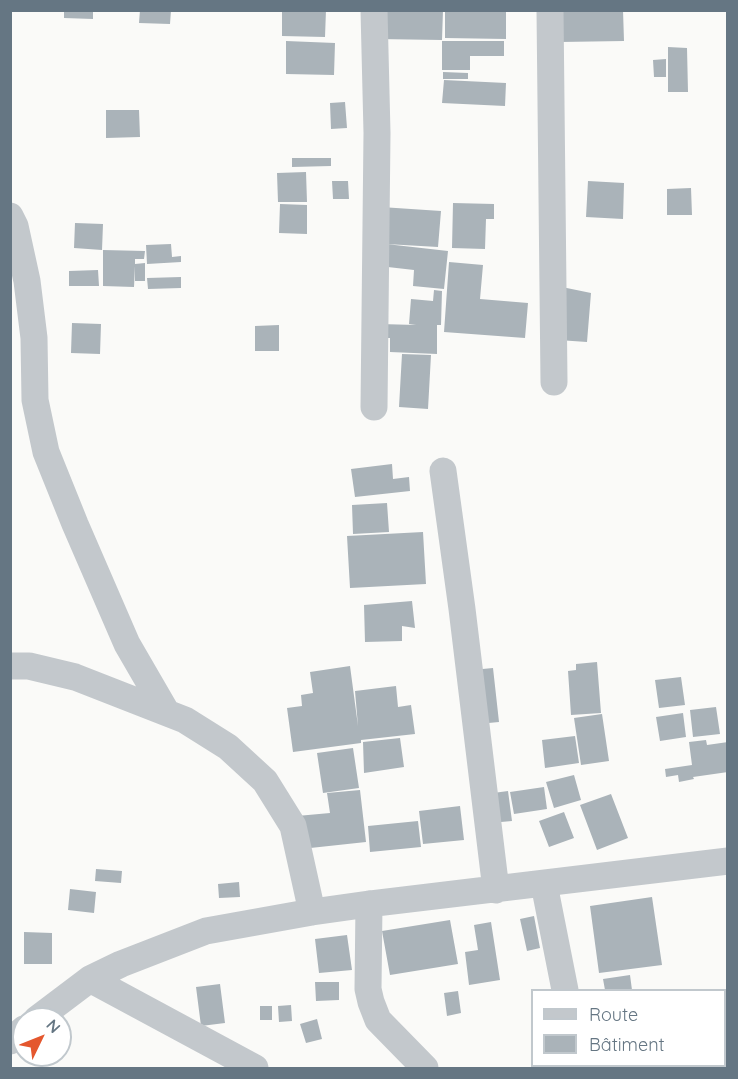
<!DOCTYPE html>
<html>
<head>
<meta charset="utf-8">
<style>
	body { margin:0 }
	#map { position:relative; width:738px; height:1079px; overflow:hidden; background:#fafaf8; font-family:Quicksand,sans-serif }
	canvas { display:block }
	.frame { position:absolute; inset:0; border:12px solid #657683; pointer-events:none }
	.legend { position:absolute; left:531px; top:989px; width:195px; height:78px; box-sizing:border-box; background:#fff; border:2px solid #c1c8cd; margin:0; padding:8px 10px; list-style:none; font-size:18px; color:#657683 }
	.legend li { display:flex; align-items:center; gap:12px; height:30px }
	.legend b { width:30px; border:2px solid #c1c8cd }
	.north { position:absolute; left:12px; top:1007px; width:60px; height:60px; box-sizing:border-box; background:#fff; border:2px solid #c1c8cd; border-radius:50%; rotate:47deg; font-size:16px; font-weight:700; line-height:24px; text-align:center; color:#657683 }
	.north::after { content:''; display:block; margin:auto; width:21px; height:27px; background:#e4572e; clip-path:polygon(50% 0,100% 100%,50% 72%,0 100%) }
</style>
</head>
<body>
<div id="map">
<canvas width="738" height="1079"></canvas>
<div class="frame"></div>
<ul class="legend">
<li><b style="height:8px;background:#c3c8cc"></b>Route</li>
<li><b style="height:16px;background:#aab3b9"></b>Bâtiment</li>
</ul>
<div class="north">N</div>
</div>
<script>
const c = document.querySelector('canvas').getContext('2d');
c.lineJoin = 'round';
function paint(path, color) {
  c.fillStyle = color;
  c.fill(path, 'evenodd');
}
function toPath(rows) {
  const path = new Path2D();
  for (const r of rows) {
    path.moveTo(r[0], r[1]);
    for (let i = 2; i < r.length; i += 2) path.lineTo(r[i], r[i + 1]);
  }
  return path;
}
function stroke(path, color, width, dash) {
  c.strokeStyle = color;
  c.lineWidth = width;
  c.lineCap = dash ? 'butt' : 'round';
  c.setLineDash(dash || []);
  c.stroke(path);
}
const building = toPath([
	[64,10,93,10,93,19,64,18],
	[140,10,171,10,170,24,139,23],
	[282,10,326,10,325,37,282,36],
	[377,10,443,10,442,40,377,39],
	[445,10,506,10,506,39,445,38],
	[560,10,623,10,624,41,560,42],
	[286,41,335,43,334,75,286,74],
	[442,41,504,41,504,56,470,56,470,70,442,70],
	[668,47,687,48,688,92,668,92],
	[666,59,666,77,654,77,653,60],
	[443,72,468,73,468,79,443,79],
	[444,80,506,83,505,106,442,103],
	[345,102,347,128,331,129,330,103],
	[106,110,139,110,140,137,106,138],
	[292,158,331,158,331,166,292,167],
	[306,172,307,202,278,202,277,173],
	[332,181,348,181,349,199,333,199],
	[588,181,624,183,623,219,586,217],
	[691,188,692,215,667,215,667,189],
	[453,203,494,204,494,219,486,219,485,249,452,248],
	[280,204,307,205,307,234,279,233],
	[381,207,441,211,438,247,386,244,448,251,444,289,413,286,414,270,379,266],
	[75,223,103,224,102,250,74,248],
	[171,244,172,257,181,256,181,262,147,264,146,245],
	[103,250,145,251,144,259,135,259,135,264,145,263,145,281,135,281,135,266,134,287,103,286],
	[449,262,483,265,480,299,528,303,525,338,444,332],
	[98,270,99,286,69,286,69,271],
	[181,277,181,288,148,289,147,278],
	[557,286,591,293,587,342,558,340],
	[434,290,442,291,441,325,437,325,437,354,390,352,390,338,380,338,380,324,416,325,409,324,411,299,433,301],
	[72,323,101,324,100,354,71,353],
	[279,325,279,351,255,351,255,326],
	[402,354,431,355,428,409,399,407],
	[392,464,393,479,409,477,410,491,355,497,351,469],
	[387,503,389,532,353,534,352,505],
	[423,532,426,584,350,588,347,536],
	[412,601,415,628,402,626,402,641,365,642,364,605],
	[597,662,601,713,571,715,568,671,576,670,576,664],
	[350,666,358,726,355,691,396,686,398,707,411,705,415,734,361,740,361,743,293,752,287,708,302,706,301,695,313,693,310,672],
	[493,668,499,722,478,724,472,670],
	[681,677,685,705,659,708,655,680],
	[716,707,720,734,693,737,690,710],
	[683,713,686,737,660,741,656,717],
	[602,714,609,761,581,765,574,718],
	[575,736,579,763,545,768,542,740],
	[400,738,404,767,364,773,363,742],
	[706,740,707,745,728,742,728,772,693,777,694,779,679,782,678,775,666,777,665,769,692,765,689,742],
	[353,748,359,788,323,793,317,753],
	[574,775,581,800,554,808,546,782],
	[544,787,547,809,514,814,510,792],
	[360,790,366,842,301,849,297,816,330,813,327,793],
	[508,791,512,821,490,823,486,794],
	[611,794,628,838,597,850,580,805],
	[460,806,464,840,423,844,419,811],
	[564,812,574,838,549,847,539,821],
	[418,821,421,847,370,852,368,826],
	[96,869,122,871,121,883,95,881],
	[239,882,240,897,219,898,218,884],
	[70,889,96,892,94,913,68,910],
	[652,897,662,965,599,973,590,906],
	[534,916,540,948,527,951,520,919],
	[450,920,458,964,390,975,382,931],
	[491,922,500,980,469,985,465,952,478,950,474,925],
	[24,932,52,933,52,964,24,964],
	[347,935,352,970,319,973,315,939],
	[630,975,632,990,605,990,603,979],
	[315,982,339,982,339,1000,316,1001],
	[220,984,225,1023,201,1026,196,987],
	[458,991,461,1013,447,1016,444,993],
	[291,1005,292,1021,279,1022,278,1006],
	[260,1006,272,1006,272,1020,260,1020],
	[317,1019,322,1039,306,1043,300,1024]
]);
const minor = toPath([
	[374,10,377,133,374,407],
	[550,10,554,382],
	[10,216,15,226,27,281,34,338,35,400,46,452,75,524,127,644,167,713],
	[443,471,462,609,496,890],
	[10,666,29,666,75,677,185,720,228,747,265,781,293,826,312,912],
	[544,884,565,990],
	[369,904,368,989,371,1002,378,1020,425,1068],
	[90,979,255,1068],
	[37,1019,90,979,121,964,206,931,312,912,369,904,728,861],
	[10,1041,24,1029],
	[588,1066,589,1068]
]);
paint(building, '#aab3b9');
stroke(minor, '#c3c8cc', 27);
</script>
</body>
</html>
